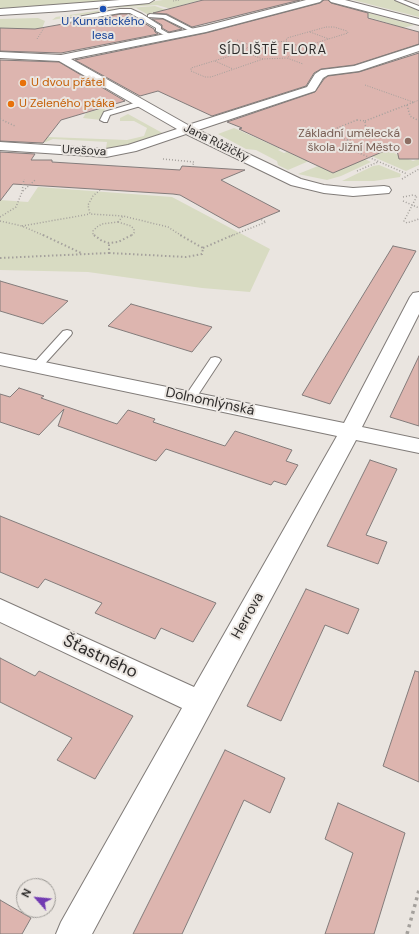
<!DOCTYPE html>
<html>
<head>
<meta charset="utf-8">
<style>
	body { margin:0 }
	#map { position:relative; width:419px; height:934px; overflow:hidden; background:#eae5e0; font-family:"DM Sans",sans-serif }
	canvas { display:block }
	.north { position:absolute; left:16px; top:878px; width:40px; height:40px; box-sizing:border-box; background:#eae5e0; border:1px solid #9e9b97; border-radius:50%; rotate:297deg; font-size:11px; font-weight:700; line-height:16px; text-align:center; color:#2d2b2a }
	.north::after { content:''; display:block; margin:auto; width:14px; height:18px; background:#723bb2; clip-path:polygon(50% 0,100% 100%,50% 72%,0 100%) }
</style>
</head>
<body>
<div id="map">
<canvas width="419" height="934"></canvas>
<div class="north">N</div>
</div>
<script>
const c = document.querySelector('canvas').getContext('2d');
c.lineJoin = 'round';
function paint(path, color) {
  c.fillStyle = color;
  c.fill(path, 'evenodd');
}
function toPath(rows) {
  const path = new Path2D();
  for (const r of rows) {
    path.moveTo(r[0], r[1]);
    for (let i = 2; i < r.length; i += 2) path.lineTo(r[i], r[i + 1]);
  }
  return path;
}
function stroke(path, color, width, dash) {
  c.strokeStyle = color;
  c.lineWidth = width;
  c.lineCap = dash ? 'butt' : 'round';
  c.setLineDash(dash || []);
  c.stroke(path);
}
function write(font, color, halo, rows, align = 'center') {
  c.font = font + ' "DM Sans",sans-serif';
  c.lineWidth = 4;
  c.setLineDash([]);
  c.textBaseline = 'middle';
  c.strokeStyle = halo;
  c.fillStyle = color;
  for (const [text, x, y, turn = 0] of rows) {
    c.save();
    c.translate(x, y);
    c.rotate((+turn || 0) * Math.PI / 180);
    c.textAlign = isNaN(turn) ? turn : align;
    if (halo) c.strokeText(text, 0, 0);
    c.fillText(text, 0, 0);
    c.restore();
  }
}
const green = toPath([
	[0,0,125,0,20,8,0,8],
	[163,0,201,0,171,8,179,11,178,11,157,5,111,8],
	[353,0,394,0,419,10,419,17],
	[325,3,334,4,414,25,403,28],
	[155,6,198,21,162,13,147,14,136,8,105,11,52,20,56,17,102,10],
	[38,18,45,21,41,31,0,28,0,19],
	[104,105,105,109,101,120,83,118,86,113,104,108],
	[128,114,166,135,118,148,106,148,107,142,53,139,41,144,38,143,37,140,48,137,127,140,144,136,147,128,134,121,120,121,120,118],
	[234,128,281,149,278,150,284,153,287,152,309,161,288,170,278,165,277,161,256,150,246,149,218,134],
	[371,133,410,146,394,153,413,161,419,159,419,165,406,171,355,149],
	[346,150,371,162,341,176,327,180,298,174,318,166,333,173,338,171],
	[379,165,401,174,400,177,374,181,342,181,373,166],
	[38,187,172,197,270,249,250,292,202,288,88,272,0,270,0,200,28,202]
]);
const building = toPath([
	[203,0,300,0,192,27,167,14,153,13,203,0],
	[324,0,328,0,331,3,368,13,368,18,419,32,419,44,354,65,321,69,314,73,306,86,212,116,158,91,140,96,75,60,206,33,320,3,324,0],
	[120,14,128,14,134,17,154,29,155,32,158,34,61,53,0,51,0,28,35,29,63,24,67,26,70,23,120,14],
	[152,19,163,19,182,29,169,32,162,28,162,25,152,19],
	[419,53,419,159,399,159,396,146,333,173,239,129,242,128,227,122,315,92,324,79,328,76,359,72,419,53],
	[0,60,59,62,125,101,61,120,43,143,0,141,0,60],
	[0,152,35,154,31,160,52,160,52,162,180,170,182,166,245,170,221,180,280,211,239,228,180,195,173,194,13,184,0,201,0,152],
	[393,246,416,251,330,404,302,395,393,246],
	[0,281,68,301,43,324,0,311,0,281],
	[131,304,212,327,192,352,108,326,131,304],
	[419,356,419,426,390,417,419,356],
	[19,388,44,396,41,398,117,424,128,410,155,419,153,422,225,446,235,431,292,450,286,461,298,465,286,485,274,481,271,485,166,449,156,461,58,426,64,409,39,435,0,422,0,394,10,397,19,388],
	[370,460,397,469,366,535,387,542,378,564,327,546,370,460],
	[0,516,157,579,216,603,193,642,161,628,155,639,95,613,102,603,45,579,38,588,0,572,0,516],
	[306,589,359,609,348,634,325,625,281,721,247,706,306,589],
	[0,658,35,676,39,671,133,716,95,779,57,760,72,738,0,702,0,658],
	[415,671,419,672,419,782,383,766,415,671],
	[225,750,285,778,270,813,244,800,182,934,133,934,225,750],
	[338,803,405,833,374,934,325,934,353,853,325,839,338,803],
	[0,900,31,918,22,934,0,934,0,900]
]);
const pathFar3 = toPath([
	[173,1,180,0],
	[326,27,334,27,347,31,348,33,309,45,299,46,286,41,287,38,326,27],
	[310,32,329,39],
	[37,39,44,28],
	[237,40,250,45,286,41],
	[250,45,243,52,263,59,287,58],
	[299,46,295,52,287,58,303,64],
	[243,52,191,68,191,71,205,77,211,77,263,59],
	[215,61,233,69],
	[365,85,413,102],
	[412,103,419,100]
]);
const pathFar2 = toPath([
	[407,105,410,116,419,121],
	[0,119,15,126],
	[357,120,365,121,366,132,348,140,334,136,327,132,357,120],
	[365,121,414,102],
	[348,140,350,149,407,174],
	[163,159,194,162,192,167],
	[357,171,378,162],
	[402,179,419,169],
	[100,190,93,196,88,205,90,214,123,216,168,227,182,236],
	[23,191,35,180],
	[403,197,413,195,417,196,404,221,407,223,419,219],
	[403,201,419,208],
	[0,217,16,207,22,192,24,179],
	[0,221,22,226,45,236],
	[118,222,131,226,134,229,134,233,131,236],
	[118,222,123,216],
	[22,226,90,214],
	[95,236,93,235,93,231,97,227,102,224,118,222],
	[231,236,266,222,260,219]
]);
const pathFar1 = toPath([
	[43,235,81,253],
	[94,235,102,241,109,243,118,242,132,235],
	[203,248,233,235],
	[109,253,186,257,202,254,203,248,180,235],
	[0,258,109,253,109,243]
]);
const path = toPath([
	[407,934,419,890]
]);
const service = toPath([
	[395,0,403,0,419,6,419,10,395,0],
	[120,9,131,9,142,14,161,26,161,29,173,36,168,37,156,31,156,28,130,13,120,13,69,22,67,25,62,22,67,19,120,9],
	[150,14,166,15,197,31,192,32,163,18,148,17,148,15,150,14],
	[141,101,144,101,144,105,110,115,107,122,104,122,100,120,104,112,141,101],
	[67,330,71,331,72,333,71,335,41,368,33,368,31,366,33,364,63,331,67,330],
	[215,357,219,358,221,360,194,401,186,401,184,398,186,395,211,358,215,357]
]);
const minor = toPath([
	[306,0,322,0,320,2,206,32,71,59,188,125,307,87,315,74,321,70,354,66,419,45,419,51,359,71,328,75,323,78,315,91,198,130,301,179,324,185,353,188,384,186,389,187,391,190,389,193,353,196,324,193,291,185,186,134,136,151,106,157,0,150,0,142,106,149,128,145,177,129,59,61,0,58,0,52,61,55,205,26,306,0],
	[329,0,345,0,419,19,419,25,331,2,329,0],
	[419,292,419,314,362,427,419,439,419,453,356,440,92,934,56,934,61,922,182,708,0,622,0,599,194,687,337,436,0,365,0,353,344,423,410,297,413,293,419,292]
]);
const tertiary = toPath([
	[120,0,154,0,149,3,65,11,0,15,0,9,120,0]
]);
const markers = [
	[103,9,4,"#1a4fb4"],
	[23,83,4,"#e8710a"],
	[11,104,4,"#e8710a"],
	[408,141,4,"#8d6e63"]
];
const farTransitnames = [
	["U Kunratického",103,22],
	["lesa",103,36]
];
const farFoodnames = [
	["U dvou přátel",31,83],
	["U Zeleného ptáka",19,104]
];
const farEducationnames = [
	["Základní umělecká",400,134],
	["škola Jižní Město",400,148]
];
const farStreetnames = [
	["Jana Růžičky",216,143,26],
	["Urešova",84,151,3]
];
const farNeighbourhoodnames = [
	["SÍDLIŠTĚ FLORA",273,51]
];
const streetNames = [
	["Dolnomlýnská",210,402,12],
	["Herrova",248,616,-61]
];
const nearStreetnames = [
	["Šťastného",100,657,25]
];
paint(green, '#d8dbc2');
paint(building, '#ddb5af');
stroke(building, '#837c7b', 1);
stroke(service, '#817c79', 2);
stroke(minor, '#817c79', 2);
stroke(tertiary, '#817c79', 2);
stroke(pathFar3, '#a4a09c', 1, [1, 1.5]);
stroke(pathFar2, '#a4a09c', 1.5, [1, 2]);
stroke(pathFar1, '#a4a09c', 2, [1.5, 2.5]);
stroke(path, '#a4a09c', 3.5, [3, 4]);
paint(service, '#fff');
paint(minor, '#fff');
paint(tertiary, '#fff');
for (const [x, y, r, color] of markers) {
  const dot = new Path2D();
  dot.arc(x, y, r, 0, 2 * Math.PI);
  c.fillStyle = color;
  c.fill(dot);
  stroke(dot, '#eae5e0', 1.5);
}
write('12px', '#164399', '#eae5e0', farTransitnames);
write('12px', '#c56008', '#eae5e0', farFoodnames, 'left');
write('12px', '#785e54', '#eae5e0', farEducationnames, 'right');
write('12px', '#2d2b2a', '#eae5e0', farStreetnames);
c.letterSpacing = '1px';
write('13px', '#2d2b2a', '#eae5e0', farNeighbourhoodnames);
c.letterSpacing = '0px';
write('14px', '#2d2b2a', '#eae5e0', streetNames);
write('17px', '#2d2b2a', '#eae5e0', nearStreetnames);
</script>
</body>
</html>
